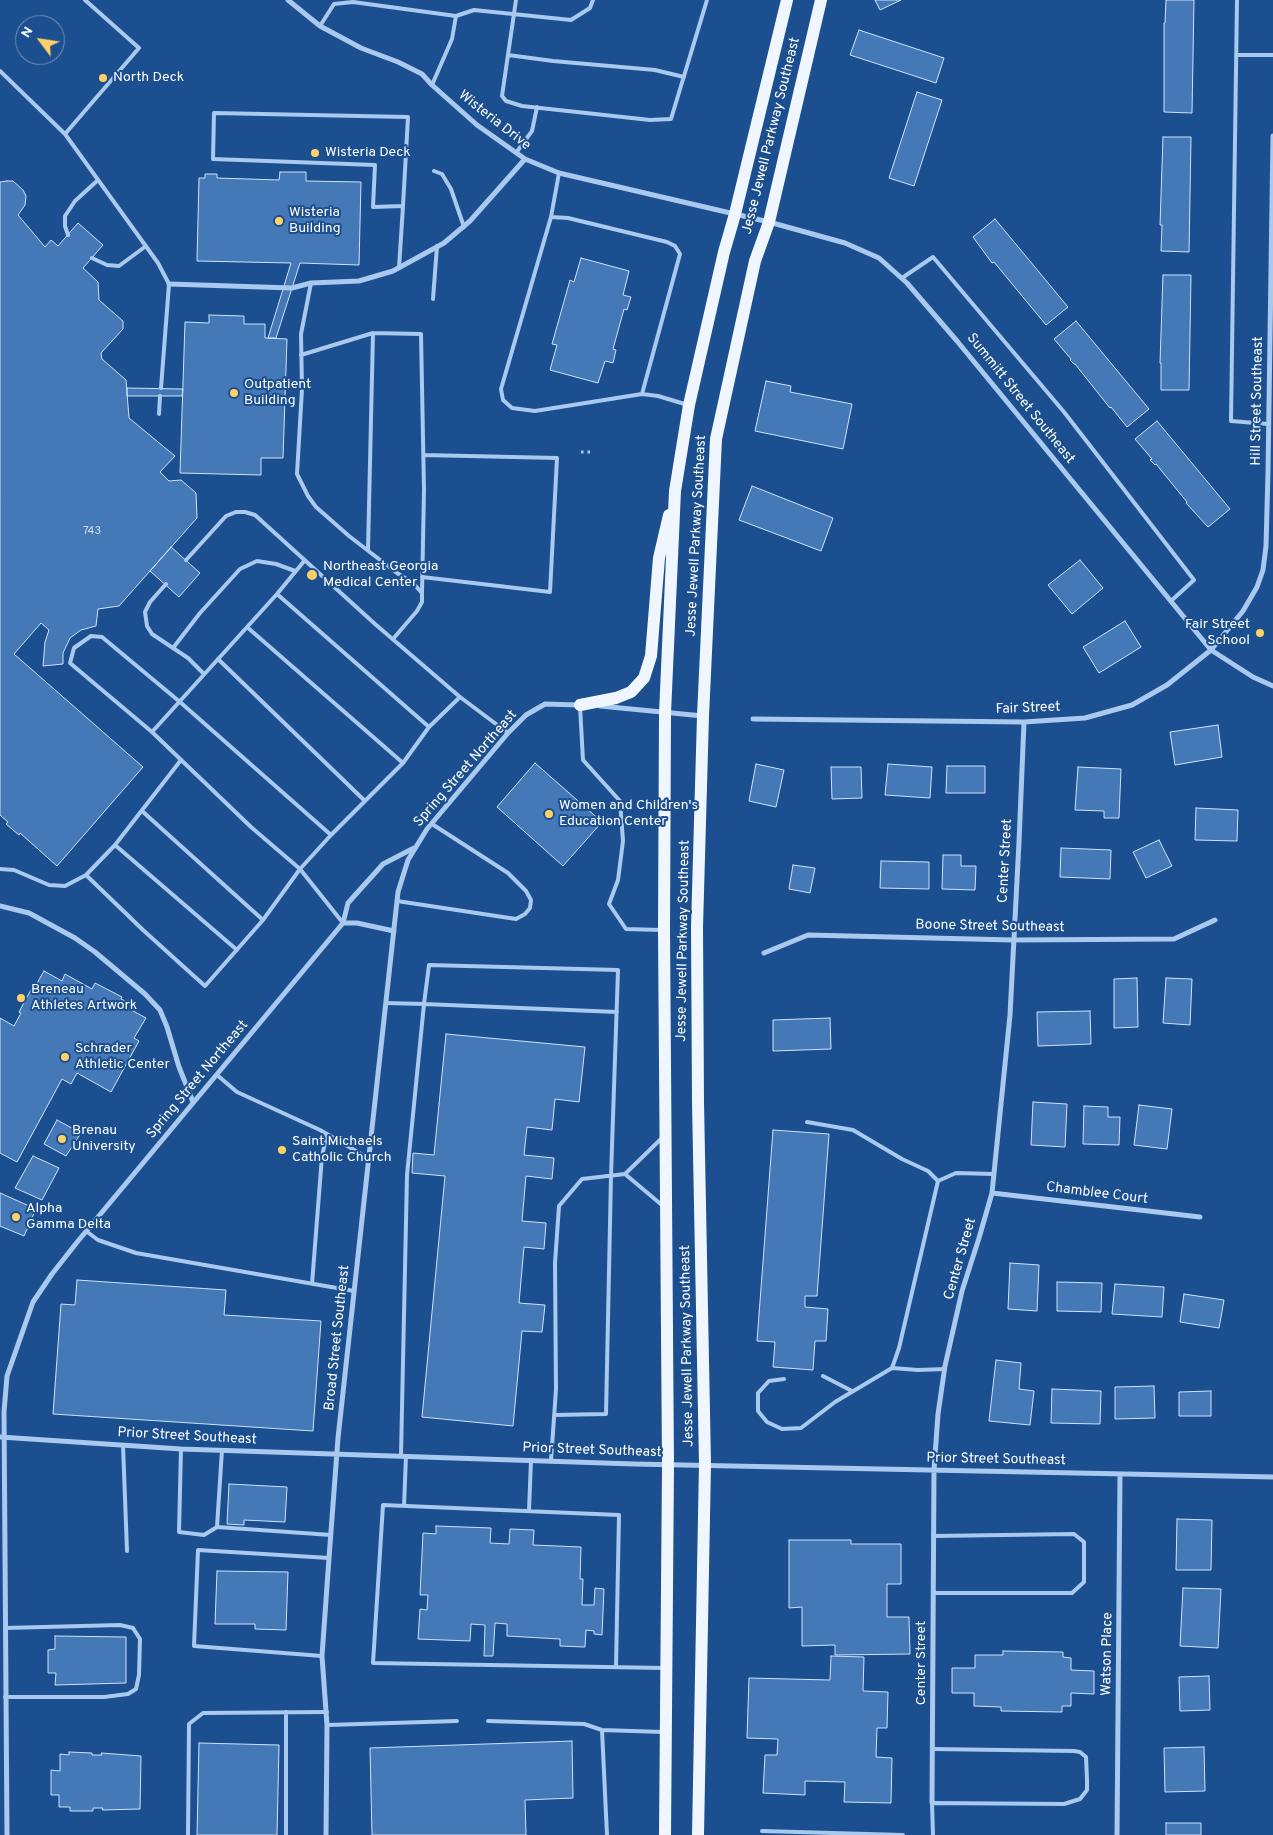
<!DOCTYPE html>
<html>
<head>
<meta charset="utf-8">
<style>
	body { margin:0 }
	#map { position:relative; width:1273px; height:1835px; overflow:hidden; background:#1b4f8f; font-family:Overpass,sans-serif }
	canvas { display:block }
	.north { position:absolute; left:15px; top:15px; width:50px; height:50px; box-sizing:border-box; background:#1b4f8f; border:1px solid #7695bc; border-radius:50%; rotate:301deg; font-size:14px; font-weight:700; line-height:20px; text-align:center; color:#fff }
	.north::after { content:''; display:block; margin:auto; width:18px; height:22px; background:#ffd166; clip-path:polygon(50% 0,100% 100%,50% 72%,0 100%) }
</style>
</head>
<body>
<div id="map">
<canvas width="1273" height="1835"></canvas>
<div class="north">N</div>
</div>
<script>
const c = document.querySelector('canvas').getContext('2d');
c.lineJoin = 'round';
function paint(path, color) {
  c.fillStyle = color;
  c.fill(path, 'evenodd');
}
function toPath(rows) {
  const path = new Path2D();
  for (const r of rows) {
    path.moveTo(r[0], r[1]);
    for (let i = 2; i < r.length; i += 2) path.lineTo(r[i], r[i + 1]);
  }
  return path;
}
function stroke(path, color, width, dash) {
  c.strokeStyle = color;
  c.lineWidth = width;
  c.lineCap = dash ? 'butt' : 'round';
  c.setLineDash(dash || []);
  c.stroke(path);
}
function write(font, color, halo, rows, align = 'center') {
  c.font = font + ' Overpass,sans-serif';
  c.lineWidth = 4;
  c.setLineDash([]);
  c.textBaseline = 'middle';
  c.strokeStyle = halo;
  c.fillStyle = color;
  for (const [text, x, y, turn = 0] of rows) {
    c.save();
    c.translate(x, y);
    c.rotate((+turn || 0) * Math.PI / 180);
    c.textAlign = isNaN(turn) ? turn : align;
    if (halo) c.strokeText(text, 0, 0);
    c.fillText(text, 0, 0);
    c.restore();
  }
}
const building = toPath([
	[875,0,901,0,880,10,875,0],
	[1166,0,1194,0,1192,113,1164,112,1164,23,1165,23,1166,0],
	[859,30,944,58,936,83,850,55,859,30],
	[917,92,942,100,914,186,889,178,917,92],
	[1163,137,1191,137,1189,252,1161,251,1162,225,1160,225,1163,137],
	[280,172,306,172,306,181,361,182,359,265,300,263,276,338,268,338,291,263,197,261,199,178,205,178,205,174,217,174,217,178,279,180,280,172],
	[7,181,13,181,23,190,26,196,25,205,18,215,45,247,51,240,58,246,78,223,103,245,83,268,98,282,99,300,123,321,123,329,101,353,102,359,126,380,129,418,175,456,160,472,169,481,181,480,196,493,197,518,119,606,98,609,96,626,81,630,70,638,63,653,63,664,43,666,45,642,49,630,41,623,14,654,143,767,57,866,20,833,19,835,6,824,8,822,0,815,0,182,7,181],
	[995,219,1068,307,1046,325,994,262,992,263,973,237,995,219],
	[581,258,629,271,623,295,631,297,627,310,624,309,613,349,616,350,613,363,605,361,598,383,550,370,557,345,552,344,570,280,574,282,581,258],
	[1163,275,1191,275,1189,390,1161,390,1161,363,1160,363,1163,275],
	[209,315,244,316,244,324,265,324,265,338,287,339,283,458,261,458,261,475,180,473,185,322,209,323,209,315],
	[1076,321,1149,409,1127,427,1111,407,1110,408,1075,364,1074,364,1070,360,1071,359,1054,339,1076,321],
	[766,381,791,386,790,392,852,404,843,449,755,431,766,381],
	[127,388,183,389,182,396,127,396,127,388],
	[1157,421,1230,509,1208,527,1186,503,1187,502,1156,464,1155,465,1150,460,1152,459,1135,439,1157,421],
	[752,486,833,518,821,551,739,520,752,486],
	[171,547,200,573,179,597,150,571,171,547],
	[1080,560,1103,588,1072,614,1048,585,1080,560],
	[1125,621,1141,647,1099,673,1083,647,1125,621],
	[1218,725,1222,757,1175,765,1170,732,1218,725],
	[535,763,602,822,563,866,497,807,535,763],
	[756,764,784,770,776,807,749,801,756,764],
	[888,764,932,767,930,798,885,795,888,764],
	[947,766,985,766,985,793,946,793,947,766],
	[831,767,861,767,862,798,832,799,831,767],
	[1078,767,1121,769,1119,818,1104,818,1104,811,1075,810,1078,767],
	[1196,808,1238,810,1237,841,1195,840,1196,808],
	[1159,840,1172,866,1146,878,1133,852,1159,840],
	[1061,848,1111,850,1110,879,1060,877,1061,848],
	[943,855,961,855,961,866,976,866,975,890,942,889,943,855],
	[881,861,929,862,929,889,880,888,881,861],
	[793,865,815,868,810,893,789,889,793,865],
	[44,971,62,981,65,974,92,989,95,983,122,997,121,999,127,1002,124,1006,146,1018,134,1038,139,1041,111,1092,77,1073,71,1084,62,1079,17,1162,0,1153,0,1018,14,1026,21,1013,19,1012,34,984,36,985,44,971],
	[1137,978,1138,1027,1114,1028,1114,979,1137,978],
	[1166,978,1192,979,1190,1025,1163,1023,1166,978],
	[1090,1011,1091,1044,1038,1046,1037,1012,1090,1011],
	[830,1018,831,1049,773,1051,773,1020,830,1018],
	[446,1034,585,1047,579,1102,555,1099,552,1130,527,1127,524,1155,554,1158,552,1179,526,1176,522,1221,546,1223,544,1249,524,1247,519,1303,545,1305,542,1332,522,1331,513,1426,422,1417,445,1176,412,1173,413,1153,434,1155,446,1034],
	[1033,1102,1067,1104,1065,1147,1031,1145,1033,1102],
	[1139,1105,1172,1109,1167,1149,1134,1145,1139,1105],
	[1084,1106,1108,1107,1108,1117,1120,1117,1119,1145,1083,1144,1084,1106],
	[57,1120,81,1133,66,1156,44,1144,57,1120],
	[773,1130,829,1134,817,1296,805,1296,805,1307,828,1309,826,1341,815,1341,813,1370,773,1367,775,1342,757,1341,773,1130],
	[33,1156,59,1168,42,1200,15,1188,33,1156],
	[0,1193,36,1209,24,1236,0,1226,0,1193],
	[1010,1263,1039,1265,1037,1311,1008,1309,1010,1263],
	[77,1280,226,1290,224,1315,321,1321,313,1431,53,1414,61,1304,75,1305,77,1280],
	[1057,1282,1102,1283,1101,1312,1057,1311,1057,1282],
	[1115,1284,1164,1287,1162,1317,1112,1314,1115,1284],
	[1184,1294,1224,1300,1219,1328,1180,1322,1184,1294],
	[996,1360,1021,1363,1019,1389,1034,1391,1030,1425,989,1421,996,1360],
	[1154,1386,1155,1418,1115,1419,1115,1387,1154,1386],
	[1052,1389,1101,1391,1100,1424,1051,1423,1052,1389],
	[1211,1391,1211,1416,1179,1416,1179,1392,1211,1391],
	[229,1484,287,1487,285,1522,244,1520,244,1525,227,1524,229,1484],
	[1177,1519,1212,1520,1211,1570,1176,1570,1177,1519],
	[436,1526,491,1528,490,1543,509,1544,510,1529,534,1530,533,1545,581,1547,580,1579,583,1579,582,1605,594,1605,595,1588,604,1589,602,1635,594,1634,594,1631,586,1630,585,1647,560,1646,560,1639,507,1636,507,1624,495,1623,493,1656,484,1656,485,1625,471,1624,470,1641,418,1639,420,1609,427,1610,428,1595,420,1595,423,1533,436,1534,436,1526],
	[789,1540,851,1540,851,1544,901,1544,901,1584,887,1584,887,1617,909,1617,910,1654,835,1655,835,1645,802,1646,802,1607,789,1608,789,1540],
	[217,1571,288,1572,286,1630,255,1629,255,1624,215,1624,217,1571],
	[1183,1588,1221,1589,1218,1648,1180,1646,1183,1588],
	[55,1636,126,1637,126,1683,55,1685,56,1673,48,1673,48,1650,55,1649,55,1636],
	[1003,1651,1063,1652,1063,1657,1071,1658,1071,1670,1094,1671,1094,1694,1071,1693,1071,1706,1062,1706,1062,1712,1001,1711,1001,1707,974,1706,974,1693,952,1693,952,1668,975,1668,975,1655,1003,1655,1003,1651],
	[831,1656,864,1657,863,1691,888,1692,887,1728,877,1728,876,1757,892,1758,891,1803,844,1802,845,1782,805,1781,805,1795,763,1793,765,1755,777,1755,778,1739,747,1738,749,1678,830,1680,831,1656],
	[1209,1676,1210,1710,1180,1711,1179,1677,1209,1676],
	[572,1741,573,1798,525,1800,526,1835,372,1835,370,1748,572,1741],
	[199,1743,279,1745,277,1835,197,1835,199,1743],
	[1204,1747,1205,1791,1165,1792,1164,1748,1204,1747],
	[69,1752,92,1753,92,1755,102,1755,101,1753,141,1756,140,1809,102,1810,103,1808,93,1808,93,1811,70,1811,70,1807,59,1807,59,1795,51,1795,51,1770,60,1771,60,1754,69,1755,69,1752],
	[1166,1823,1201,1823,1201,1835,1166,1835,1166,1823]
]);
const path = toPath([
	[581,452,591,452]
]);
const lane = toPath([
	[516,0,502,96,506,101,522,106,650,120,671,119,707,0],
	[1237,0,1231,421,1268,424],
	[320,26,334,4,353,2,456,16],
	[508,55,553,61,655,70,684,77],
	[1237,55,1273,55],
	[0,71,65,134,158,263,169,284,161,388],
	[432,85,452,39,456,16,474,10,571,20,590,8,593,0],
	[65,134,139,48,85,0],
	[516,153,532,131,537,107],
	[434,171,442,174,451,189,464,227],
	[559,173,551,217,501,389,503,400,512,408,535,411,642,394,658,396,688,405],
	[551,217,568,218,667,242,675,246,680,254,642,394],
	[68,235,65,226,65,216,75,201,98,180],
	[92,258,107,265,119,266,146,246],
	[399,268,403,206,408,117,214,113,213,159,375,165,373,207,403,206],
	[902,278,933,257,1064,412,1194,580,1171,601],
	[311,283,301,334,302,389,297,474,308,496,316,507,349,536,397,573,413,583,422,593,422,602,417,611,393,639],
	[433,299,437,246],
	[373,333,421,334,424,490,422,593],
	[301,355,373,333,368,550],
	[159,414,160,396],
	[186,560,226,516,236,512,245,512,255,515,375,624,460,697,508,733],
	[422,577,550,592,557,458,424,455],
	[166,584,150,602,145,612,147,626,152,634,188,658,204,674],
	[277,594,429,727],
	[247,627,403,763],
	[173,648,200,613,240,569,257,561,276,564,295,571],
	[218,659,365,801],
	[580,706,583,760,620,801,623,841,618,880,609,904,626,929,662,930],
	[152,732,277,594,305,560],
	[142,811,263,920],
	[331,835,180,702,102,637,91,636,74,648,70,663,152,732,251,827,300,869,343,923],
	[115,845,237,950],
	[0,869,14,870,49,885,65,886,86,875,115,845,181,760],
	[86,875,143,930,205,986,263,920,300,869,331,835,403,763,429,727,460,697],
	[397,901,516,919,525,914,530,908,531,900,526,891,508,873,432,824],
	[386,1003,424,1004,429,965,618,970,611,1176,606,1414,554,1415],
	[217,1075,237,1092,320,1130,368,1158],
	[807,1122,853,1130,902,1159,928,1171,938,1181],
	[662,1138,625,1174,663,1206],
	[86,1231,98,1240,136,1253,354,1291],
	[312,1284,322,1156,327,1134],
	[945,1369,918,1370,892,1368,899,1348,938,1181,956,1173,993,1174],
	[823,1376,852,1391],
	[784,1379,769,1381,758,1393,758,1411,767,1422,782,1429,801,1428,835,1402,892,1368],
	[123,1445,127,1551],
	[181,1449,179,1532,204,1535,217,1527],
	[222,1450,217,1527,331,1535],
	[401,1455,407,1175,424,1004,617,1012],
	[551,1461,556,1389,555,1263,559,1206,582,1179,625,1174],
	[404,1506,406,1456],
	[529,1511,531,1460],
	[933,1536,1074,1534,1084,1542,1084,1582,1072,1593,933,1593],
	[5,1628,120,1625,133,1628,140,1639,139,1675,136,1689,128,1694,104,1697,5,1697],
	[322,1656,194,1646,198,1550,329,1558],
	[616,1667,619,1515,383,1505,373,1663,664,1668],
	[488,1721,584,1724,602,1730,663,1732],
	[327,1725,457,1721],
	[602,1730,607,1835],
	[932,1749,1074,1751,1080,1752,1086,1757,1087,1779,1087,1790,1080,1799,1064,1804,932,1803,933,1835],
	[762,1831,903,1835],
	[188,1835,189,1724,203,1713,327,1712],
	[286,1835,286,1712]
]);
const street = toPath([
	[288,0,320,26,361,48,398,62,422,74,432,85,477,125,525,159,559,173,769,222,845,243,879,258,907,283,957,341,1211,650,1253,677,1273,686],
	[169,284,292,288,311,283,359,281,393,271,444,243,470,221,525,159],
	[600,706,703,716],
	[753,719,1024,722,1085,718,1132,705,1167,685,1211,650,1243,611,1257,587,1263,570,1266,546,1268,472,1273,136],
	[0,906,29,913,75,938,95,952,145,994,160,1010,167,1027,179,1067,193,1102],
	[343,923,357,923,394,931],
	[764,953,808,935,1013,940,1174,939,1215,920],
	[992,1193,1200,1217],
	[0,1437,181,1449,634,1464,1273,1477],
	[932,1803,934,1470,938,1414,945,1366,962,1291,979,1238,992,1193,1010,1015,1019,842,1024,722],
	[7,1835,4,1412,7,1376,33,1302,52,1274,78,1241,343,923,348,903,383,864,414,848],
	[326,1835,327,1725,322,1656,329,1558,338,1438,398,892,408,860,427,829,508,733,526,715,545,704,579,705],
	[1117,1835,1120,1474]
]);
const primary = toPath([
	[580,705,616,698,631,692,644,678,651,656,659,558,669,515],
	[665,1835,668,1465,664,930,665,713,675,491,689,405,724,252,735,214,787,0],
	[698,1835,705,1464,698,1102,697,927,703,716,716,439,755,261,769,222,821,0]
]);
const markers = [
	[103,78,5,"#ffd166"],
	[315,153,5,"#ffd166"],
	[279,221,5,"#ffd166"],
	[234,393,5,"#ffd166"],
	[312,575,6,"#ffd166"],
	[1260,633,5,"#ffd166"],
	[549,814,5,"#ffd166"],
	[21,998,5,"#ffd166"],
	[65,1057,5,"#ffd166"],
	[62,1139,5,"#ffd166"],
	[282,1150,5,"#ffd166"],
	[16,1217,5,"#ffd166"]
];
const numberNames = [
	["743",92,532]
];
const poiNames = [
	["North Deck",113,78],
	["Wisteria Deck",325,153],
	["Wisteria",289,213],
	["Building",289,229],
	["Outpatient",244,385],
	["Building",244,401],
	["Northeast Georgia",323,567],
	["Medical Center",323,583],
	["Fair Street",1250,625,"right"],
	["School",1250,641,"right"],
	["Women and Children's",559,806],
	["Education Center",559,822],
	["Breneau",31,990],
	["Athletes Artwork",31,1006],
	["Schrader",75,1049],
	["Athletic Center",75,1065],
	["Brenau",72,1131],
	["University",72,1147],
	["Saint Michaels",292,1142],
	["Catholic Church",292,1158],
	["Alpha",26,1209],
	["Gamma Delta",26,1225]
];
const streetNames = [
	["Wisteria Drive",494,121,38],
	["Jesse Jewell Parkway Southeast",772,136,-76],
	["Summitt Street Southeast",1020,399,51],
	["Hill Street Southeast",1258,401,-89],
	["Jesse Jewell Parkway Southeast",697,536,-87],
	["Fair Street",1028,709,-2],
	["Spring Street Northeast",466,769,-49],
	["Center Street",1006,861,-87],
	["Boone Street Southeast",990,927,1],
	["Jesse Jewell Parkway Southeast",684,941,-89],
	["Spring Street Northeast",198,1080,-50],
	["Chamblee Court",1097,1194,7],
	["Center Street",961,1259,-74],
	["Broad Street Southeast",338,1338,-84],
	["Jesse Jewell Parkway Southeast",688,1346,-91],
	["Prior Street Southeast",187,1437,3],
	["Prior Street Southeast",592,1451,2],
	["Prior Street Southeast",996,1460,1],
	["Watson Place",1108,1654,-89],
	["Center Street",922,1663,-90]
];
paint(building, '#4478b7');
stroke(building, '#cfe3fa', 1);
stroke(path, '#a9c9ee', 3, [2.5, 4]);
stroke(lane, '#a9c9ee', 4);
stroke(street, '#a9c9ee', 5);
stroke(primary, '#f0f6ff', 12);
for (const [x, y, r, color] of markers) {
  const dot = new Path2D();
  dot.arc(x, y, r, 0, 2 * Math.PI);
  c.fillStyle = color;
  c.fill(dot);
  stroke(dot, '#1b4f8f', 2);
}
write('11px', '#d0dded', null, numberNames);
write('14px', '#fff', '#1b4f8f', poiNames, 'left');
write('14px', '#fff', '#1b4f8f', streetNames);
</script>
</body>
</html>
